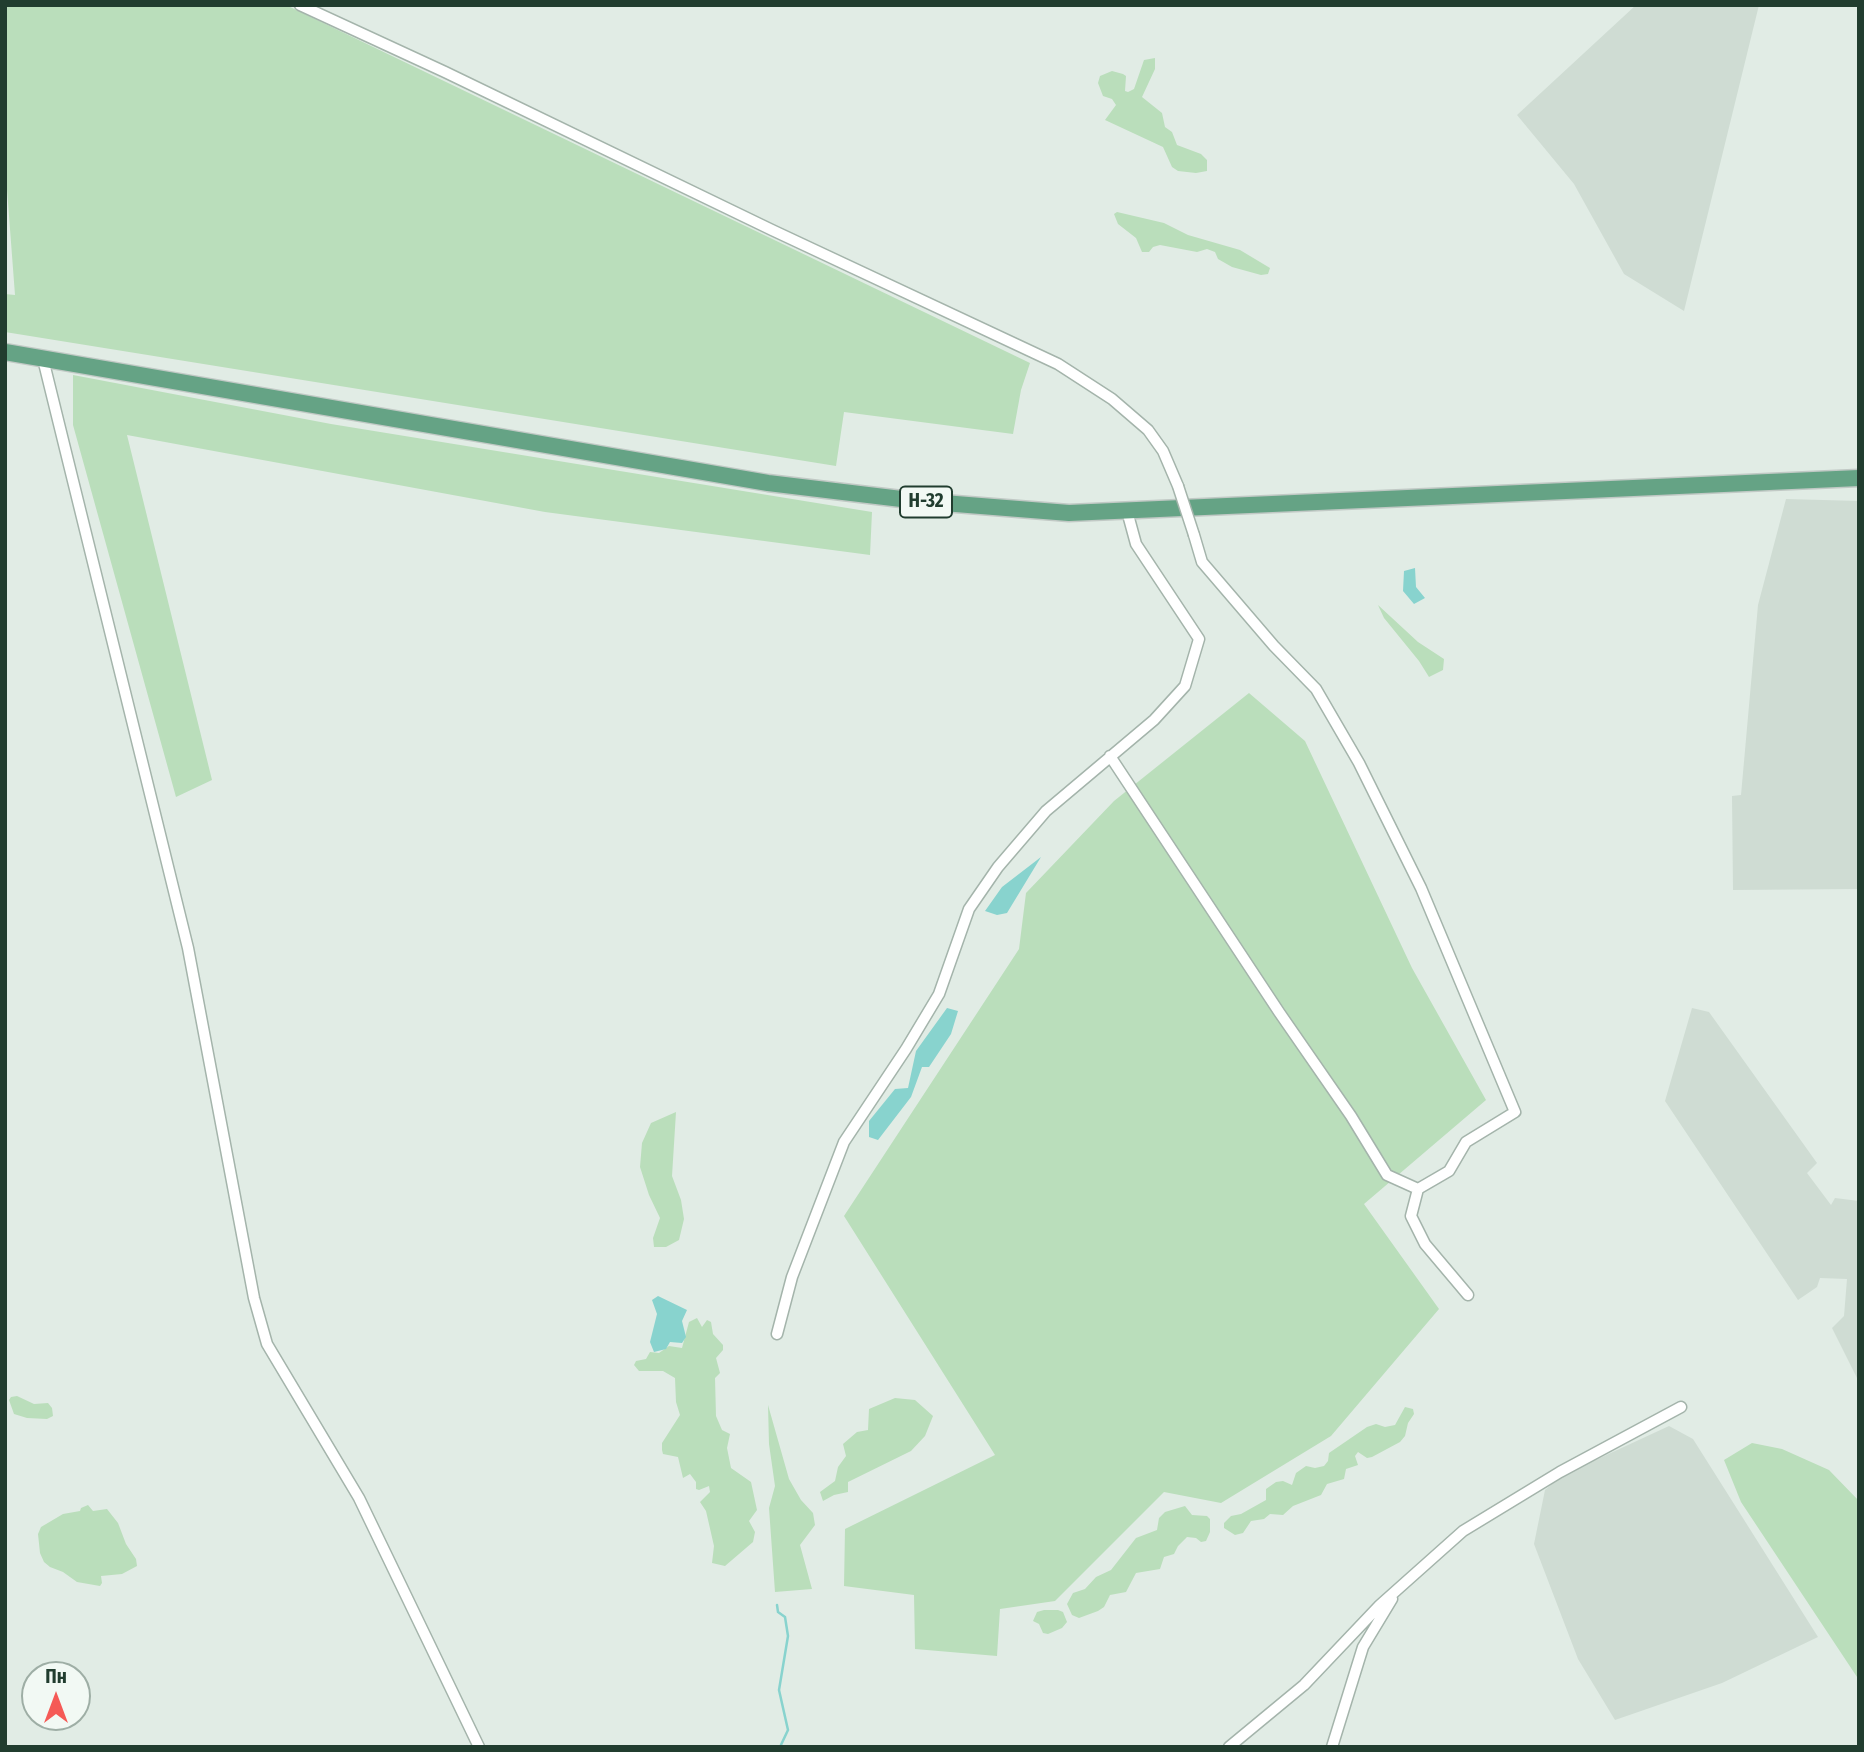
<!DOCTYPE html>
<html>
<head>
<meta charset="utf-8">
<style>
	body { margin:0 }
	#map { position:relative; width:1864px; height:1752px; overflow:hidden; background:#e1ece5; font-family:"Fira Sans Condensed",sans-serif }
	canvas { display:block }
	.frame { position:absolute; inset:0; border:7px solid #213d2f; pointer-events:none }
	.north { position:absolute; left:21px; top:1661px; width:70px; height:70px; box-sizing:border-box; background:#f2f9f4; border:2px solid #9eaea5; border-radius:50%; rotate:0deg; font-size:19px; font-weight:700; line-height:28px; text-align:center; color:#213d2f }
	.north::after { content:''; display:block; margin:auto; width:24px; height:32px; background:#f55a56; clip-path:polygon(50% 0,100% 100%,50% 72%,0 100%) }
</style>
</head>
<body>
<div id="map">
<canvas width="1864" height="1752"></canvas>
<div class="frame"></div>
<div class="north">Пн</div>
</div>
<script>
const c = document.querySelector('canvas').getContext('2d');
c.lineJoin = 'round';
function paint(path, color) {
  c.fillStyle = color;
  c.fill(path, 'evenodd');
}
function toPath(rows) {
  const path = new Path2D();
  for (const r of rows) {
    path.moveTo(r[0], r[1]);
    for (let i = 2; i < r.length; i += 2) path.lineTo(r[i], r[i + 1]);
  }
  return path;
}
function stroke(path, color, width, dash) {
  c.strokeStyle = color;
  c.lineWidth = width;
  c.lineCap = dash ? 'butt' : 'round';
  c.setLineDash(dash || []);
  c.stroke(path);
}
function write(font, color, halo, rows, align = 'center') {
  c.font = font + ' "Fira Sans Condensed",sans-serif';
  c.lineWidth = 6;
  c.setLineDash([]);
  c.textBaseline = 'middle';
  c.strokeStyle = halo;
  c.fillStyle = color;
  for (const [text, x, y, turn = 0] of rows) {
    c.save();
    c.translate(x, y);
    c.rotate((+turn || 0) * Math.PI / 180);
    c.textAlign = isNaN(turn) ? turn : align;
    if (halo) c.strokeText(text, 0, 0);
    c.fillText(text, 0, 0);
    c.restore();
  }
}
const built = toPath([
	[1636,5,1759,5,1684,311,1624,274,1574,184,1517,115],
	[1786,499,1859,501,1859,889,1733,890,1732,796,1741,795,1758,605],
	[1692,1008,1709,1012,1817,1163,1807,1173,1831,1205,1835,1198,1859,1201,1858,1380,1832,1328,1844,1316,1847,1279,1820,1278,1817,1287,1798,1300,1665,1101],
	[1669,1426,1693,1439,1818,1637,1722,1683,1615,1720,1578,1659,1534,1544,1545,1490,1561,1476]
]);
const green = toPath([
	[5,5,286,5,1030,363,1021,390,1013,434,844,412,836,466,5,332,5,294,15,295,5,163],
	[1155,58,1155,69,1142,97,1162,113,1165,127,1172,132,1177,145,1201,154,1207,160,1207,171,1196,173,1178,171,1172,167,1163,147,1105,120,1116,105,1112,99,1103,96,1098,83,1100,76,1112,71,1123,74,1126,76,1125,91,1128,92,1134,89,1144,60],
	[1117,212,1164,223,1188,235,1240,250,1270,268,1268,274,1261,275,1232,267,1218,259,1215,252,1207,249,1197,252,1160,245,1153,247,1149,252,1142,252,1136,238,1118,224,1114,214],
	[73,375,331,424,872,512,870,555,545,512,127,435,212,780,176,797,73,425],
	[1378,605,1418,642,1444,659,1443,670,1429,677,1419,661,1384,618],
	[1249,693,1305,741,1412,968,1486,1100,1364,1204,1439,1309,1331,1436,1221,1503,1164,1492,1055,1601,1000,1609,997,1656,915,1649,914,1595,844,1586,845,1529,995,1455,844,1216,1019,949,1026,893,1114,801],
	[676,1112,672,1176,681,1200,684,1219,679,1240,666,1247,654,1247,653,1238,660,1218,649,1195,640,1167,642,1143,651,1123],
	[697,1318,702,1327,707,1320,711,1322,713,1334,723,1345,723,1350,716,1358,720,1373,715,1378,716,1416,722,1430,730,1434,727,1448,731,1468,751,1482,757,1510,749,1521,755,1532,753,1542,725,1566,712,1563,714,1546,706,1511,700,1502,710,1492,709,1486,699,1490,696,1489,696,1482,690,1474,683,1478,678,1457,663,1454,662,1450,662,1443,680,1415,676,1402,675,1378,663,1371,639,1371,634,1365,636,1361,646,1359,650,1352,659,1353,669,1346,682,1348,689,1322],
	[17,1396,34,1404,48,1403,52,1408,53,1416,47,1419,27,1418,14,1414,9,1400,11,1397],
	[895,1398,915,1400,933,1416,925,1436,911,1451,848,1482,848,1492,834,1495,823,1501,820,1492,835,1481,838,1467,846,1456,843,1444,857,1432,868,1430,869,1409],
	[768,1405,789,1479,801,1500,813,1513,815,1525,800,1545,812,1589,775,1592,769,1508,775,1486,769,1444],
	[1405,1407,1413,1409,1414,1414,1408,1423,1405,1436,1400,1442,1372,1457,1367,1458,1358,1452,1355,1456,1358,1465,1346,1469,1344,1479,1327,1484,1321,1495,1293,1506,1283,1515,1270,1514,1264,1519,1251,1521,1243,1533,1235,1535,1224,1528,1224,1523,1231,1516,1241,1514,1266,1500,1266,1489,1276,1482,1283,1481,1292,1485,1296,1473,1306,1466,1315,1468,1324,1466,1328,1461,1329,1453,1367,1427,1376,1424,1385,1427,1395,1425],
	[1752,1443,1782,1449,1829,1470,1859,1501,1859,1680,1741,1502,1724,1460],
	[88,1505,93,1511,107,1509,118,1523,126,1544,136,1559,137,1566,122,1574,101,1576,102,1583,100,1586,77,1582,63,1572,50,1567,44,1562,40,1553,38,1534,41,1527,63,1514,80,1511,81,1508],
	[1185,1506,1192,1515,1207,1516,1210,1519,1210,1532,1206,1541,1201,1542,1196,1538,1187,1537,1178,1546,1174,1554,1164,1557,1160,1569,1136,1573,1126,1592,1110,1595,1104,1607,1098,1611,1079,1618,1072,1615,1067,1604,1073,1593,1085,1589,1096,1577,1111,1570,1136,1538,1157,1530,1159,1518,1165,1512],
	[1044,1610,1058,1610,1063,1612,1067,1622,1062,1628,1048,1634,1043,1633,1039,1624,1033,1621,1037,1612]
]);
const water = toPath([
	[1415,568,1416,587,1425,598,1414,604,1403,591,1404,571],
	[1041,857,1007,913,997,915,985,911,1002,887],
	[947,1008,958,1011,951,1034,929,1067,922,1067,911,1097,878,1140,869,1137,869,1121,895,1089,908,1088,916,1051],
	[658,1296,687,1310,682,1321,686,1337,682,1343,670,1342,666,1349,654,1352,650,1342,657,1314,652,1300]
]);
const stream = toPath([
	[777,1605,778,1612,785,1617,788,1636,779,1690,788,1730,780,1747]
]);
const minor = toPath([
	[300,5,445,72,772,230,1058,364,1112,399,1148,430,1163,451,1178,486],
	[43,359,188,948,254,1298,267,1344,359,1498,479,1747],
	[1194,535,1202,562,1274,646,1316,689,1359,763,1421,888,1515,1112,1466,1142,1449,1171,1418,1189,1411,1216,1425,1244,1468,1295],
	[1110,756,1279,1012,1351,1116,1387,1175,1418,1189],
	[777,1334,792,1277,844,1142,906,1049,939,994,969,909,998,867,1046,811,1154,720,1185,686,1199,639,1136,544,1127,511],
	[1229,1747,1304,1685,1380,1605,1463,1531,1560,1472,1681,1407],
	[1332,1747,1363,1647,1392,1599]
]);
const primary = toPath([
	[5,352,768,483,918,501,1069,513,1859,478]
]);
const minorBridge = toPath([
	[1178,486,1194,535]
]);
const shields = [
	[926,502,52]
];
const shieldNames = [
	["Н-32",926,502]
];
paint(built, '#cfdcd3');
paint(green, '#badebb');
paint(water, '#88d3ce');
stroke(stream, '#88d3ce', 2.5);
stroke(minor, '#a4b4ab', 13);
stroke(primary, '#c1c9c5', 19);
stroke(minor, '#fff', 10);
stroke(primary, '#65a385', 16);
stroke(minorBridge, '#a4b4ab', 13, []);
stroke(minorBridge, '#fff', 10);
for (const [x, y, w] of shields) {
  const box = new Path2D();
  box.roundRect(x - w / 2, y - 15.5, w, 31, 5);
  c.fillStyle = '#f2f9f4';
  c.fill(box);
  stroke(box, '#213d2f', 2);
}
write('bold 19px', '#213d2f', null, shieldNames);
</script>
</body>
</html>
